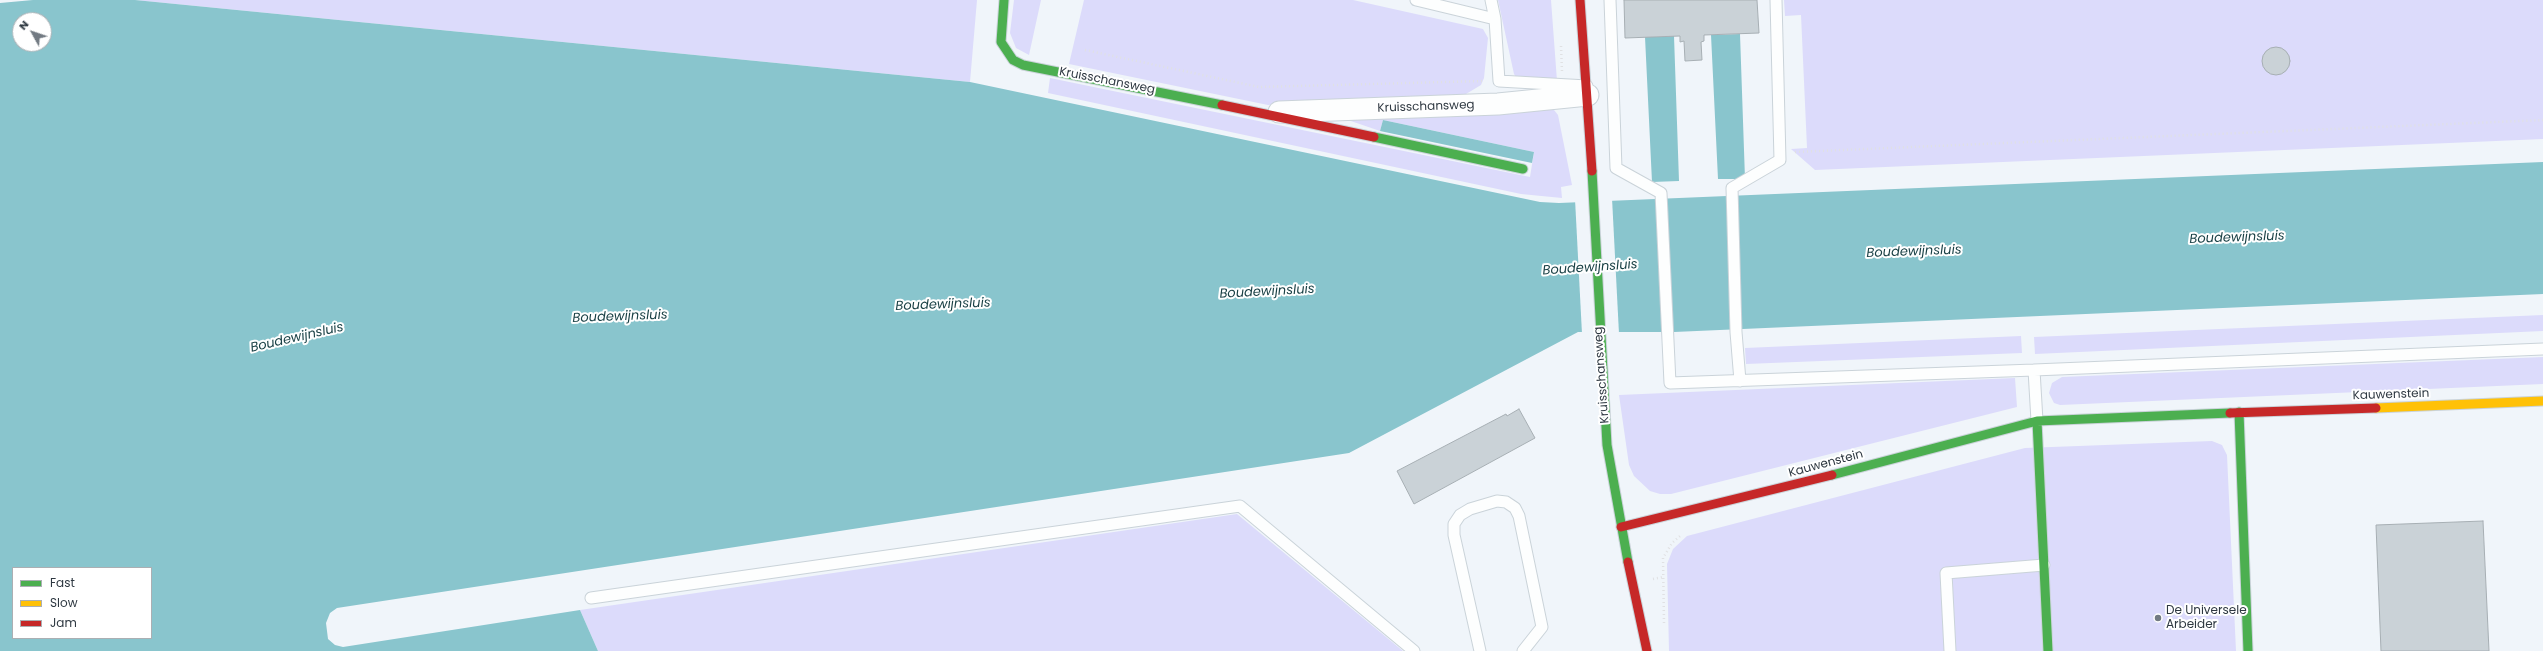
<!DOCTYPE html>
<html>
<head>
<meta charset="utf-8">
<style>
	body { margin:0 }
	#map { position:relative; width:2543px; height:651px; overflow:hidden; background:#f0f5fa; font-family:Poppins,sans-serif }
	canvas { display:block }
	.legend { position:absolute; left:12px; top:567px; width:140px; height:72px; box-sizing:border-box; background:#fff; border:1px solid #abafb3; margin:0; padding:5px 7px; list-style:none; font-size:12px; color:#2e3841 }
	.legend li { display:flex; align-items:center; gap:8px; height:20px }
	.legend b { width:20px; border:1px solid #abafb3 }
	.north { position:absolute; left:12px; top:12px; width:40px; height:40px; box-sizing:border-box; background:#fff; border:1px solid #abafb3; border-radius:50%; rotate:310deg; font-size:11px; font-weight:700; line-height:16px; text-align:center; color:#2e3841 }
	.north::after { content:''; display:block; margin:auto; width:14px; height:18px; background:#727a82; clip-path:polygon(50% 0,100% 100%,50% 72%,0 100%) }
</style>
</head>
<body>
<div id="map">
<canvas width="2543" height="651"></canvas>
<ul class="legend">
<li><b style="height:5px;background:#4caf50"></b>Fast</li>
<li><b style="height:5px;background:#ffc107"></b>Slow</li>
<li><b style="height:5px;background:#c62828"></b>Jam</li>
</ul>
<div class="north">N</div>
</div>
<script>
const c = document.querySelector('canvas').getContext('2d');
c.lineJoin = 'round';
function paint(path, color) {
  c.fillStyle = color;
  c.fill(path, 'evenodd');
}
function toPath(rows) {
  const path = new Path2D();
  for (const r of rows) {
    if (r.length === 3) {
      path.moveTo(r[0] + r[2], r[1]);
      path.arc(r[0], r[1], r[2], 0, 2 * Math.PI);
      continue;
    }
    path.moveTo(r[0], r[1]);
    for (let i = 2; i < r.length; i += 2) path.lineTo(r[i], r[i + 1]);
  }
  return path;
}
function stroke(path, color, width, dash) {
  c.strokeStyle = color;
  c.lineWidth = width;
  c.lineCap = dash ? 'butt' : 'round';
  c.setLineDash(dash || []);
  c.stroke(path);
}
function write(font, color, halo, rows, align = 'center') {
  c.font = font + ' Poppins,sans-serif';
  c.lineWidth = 4;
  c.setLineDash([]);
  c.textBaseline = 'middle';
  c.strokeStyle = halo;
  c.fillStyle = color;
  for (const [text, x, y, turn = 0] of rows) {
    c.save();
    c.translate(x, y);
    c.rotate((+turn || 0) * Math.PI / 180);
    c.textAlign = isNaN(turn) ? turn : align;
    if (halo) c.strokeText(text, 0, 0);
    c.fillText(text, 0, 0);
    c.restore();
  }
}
const green = toPath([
	[135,0,977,0,970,82],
	[1014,0,1041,0,1029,55,1016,48,1010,33],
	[1084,0,1353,0,1483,29,1488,38,1484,78,1481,85,1466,94,1268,105,1069,64],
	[1498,0,1551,0,1557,81,1550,87,1541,89,1530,88,1519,82,1514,74],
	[1784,0,2543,0,2543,139,1815,170,1791,149,1807,148,1801,15,1785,16],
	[1050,78,1530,177,1534,152,1383,120,1380,131,1342,118,1547,107,1554,110,1558,115,1572,185,1561,187,1562,198,1521,194,1048,93],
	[2543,315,2543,331,2035,354,2034,337],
	[2021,336,2022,353,1746,364,1745,348],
	[2543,357,2543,384,2060,405,2054,403,2049,393,2052,383,2062,377],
	[2015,378,2017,407,1671,494,1660,494,1650,491,1634,476,1629,465,1619,395],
	[2212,441,2222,445,2227,455,2236,651,1669,651,1667,564,1673,549,1687,536,2025,448],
	[1237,514,1403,651,598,651,580,610]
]);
const water = toPath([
	[33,0,135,0,970,82,1540,202,1559,203,2543,162,2543,294,1674,332,1578,332,1349,453,337,608,330,613,326,623,328,639,335,645,343,647,580,610,598,651,0,651,0,3],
	[20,20,44,20,44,44,20,44],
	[13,568,151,568,151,638,13,638],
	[1740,34,1745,179,1718,179,1711,35],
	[1674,36,1679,181,1652,182,1645,37],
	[1383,120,1534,152,1532,163,1380,131]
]);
const pier = toPath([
	[1612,198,1619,334,1582,334,1575,199]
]);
const building = toPath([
	[1624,0,1757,0,1759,33,1704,35,1704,41,1701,42,1702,60,1685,61,1684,41,1680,42,1680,36,1625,38,1624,0],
	[2276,61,14],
	[1519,409,1535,438,1414,504,1397,471,1506,414,1507,416,1519,409],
	[2483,521,2489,651,2381,651,2376,525,2483,521]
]);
const path = toPath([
	[1561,46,1562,71],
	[1085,50,1259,87,1484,81],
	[1795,152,2543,120],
	[1653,579,1663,577],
	[1664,623,1663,558,1672,543,1680,536]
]);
const lane = toPath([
	[1416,0,1495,19],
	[1491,0,1495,19,1499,81,1587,86],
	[1610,0,1616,168,1661,193,1670,383,2034,370,2037,421],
	[2034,370,2543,349],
	[1740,381,1736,332,1732,188,1780,160,1776,0],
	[591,598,1240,506,1414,651],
	[1480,651,1454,535,1454,524,1460,515,1470,509,1497,501,1506,502,1515,508,1519,516,1542,627,1523,651],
	[1950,651,1946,573,2044,565]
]);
const street = toPath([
	[1279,112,1498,104,1588,95]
]);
const fast = toPath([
	[1004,0,1001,42,1013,60,1023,65,1222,105],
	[1374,137,1523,169],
	[1592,171,1607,445,1628,562],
	[2239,412,2248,651],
	[2037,421,2048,651],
	[1832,475,2037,421,2230,413]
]);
const slow = toPath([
	[2376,408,2543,401]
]);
const jam = toPath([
	[1580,0,1592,171],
	[1222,105,1374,137],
	[2230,413,2376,408],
	[1621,527,1832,475],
	[1628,562,1647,651]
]);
const markers = [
	[2158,618,4,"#727a82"]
];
const streetNames = [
	["Kruisschansweg",1107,81,11],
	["Kruisschansweg",1426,107,-2],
	["Kruisschansweg",1602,375,-94],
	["Kauwenstein",2391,395,-2],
	["Kauwenstein",1826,464,-15]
];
const poiNames = [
	["De Universele",2166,611],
	["Arbeider",2166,625]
];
const waterNames = [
	["Boudewijnsluis",2237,238,-2],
	["Boudewijnsluis",1914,252,-2],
	["Boudewijnsluis",1590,268,-4],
	["Boudewijnsluis",1267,292,-3],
	["Boudewijnsluis",943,305,-2],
	["Boudewijnsluis",620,317,-2],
	["Boudewijnsluis",297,338,-13]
];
paint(green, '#dcdbfb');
paint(water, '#89c5cd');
paint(pier, '#f0f5fa');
paint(building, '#cad2d7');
stroke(building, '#a7afb4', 1);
stroke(lane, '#cad3d9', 13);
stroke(street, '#cad3d9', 23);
stroke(fast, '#cad3d9', 11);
stroke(slow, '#cad3d9', 11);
stroke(jam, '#cad3d9', 11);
stroke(path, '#e0e1e3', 2.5, [1, 3]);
stroke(lane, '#fdfefe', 11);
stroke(street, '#fdfefe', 21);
stroke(fast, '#4caf50', 9);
stroke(slow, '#ffc107', 9);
stroke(jam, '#c62828', 9);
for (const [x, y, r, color] of markers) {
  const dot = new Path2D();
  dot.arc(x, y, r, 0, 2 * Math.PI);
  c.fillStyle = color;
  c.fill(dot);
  stroke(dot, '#fff', 1.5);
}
write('12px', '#2e3841', '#fff', streetNames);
write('12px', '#2e3841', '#fff', poiNames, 'left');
write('italic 13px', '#194045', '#fff', waterNames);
</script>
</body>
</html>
